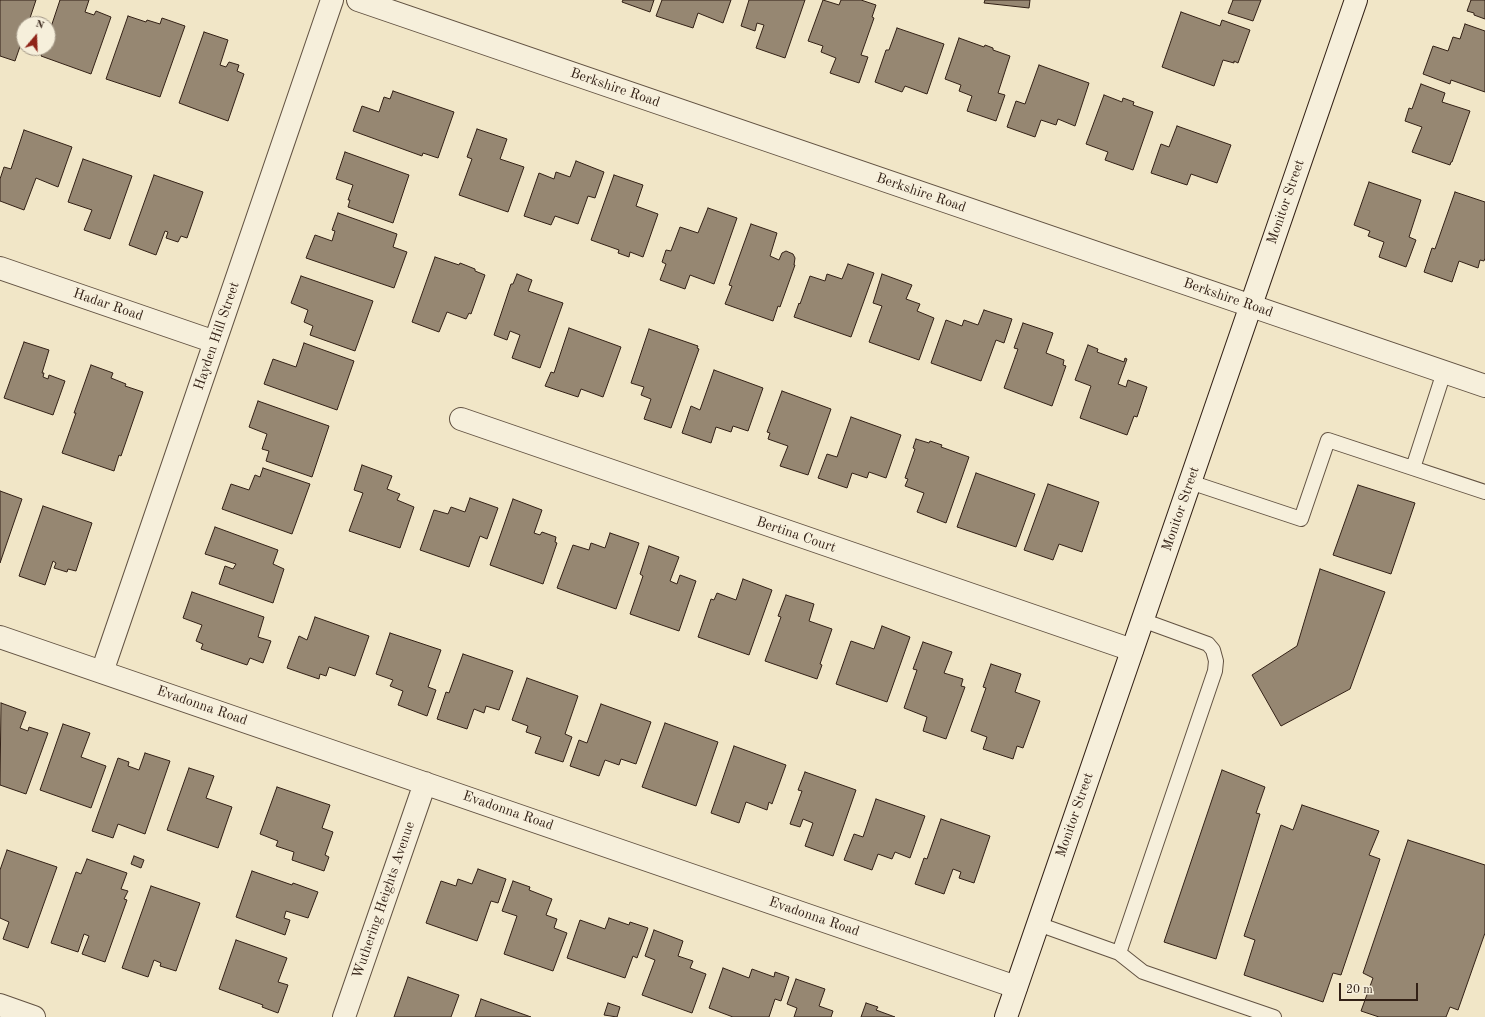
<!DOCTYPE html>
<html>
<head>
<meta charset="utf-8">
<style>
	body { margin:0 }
	#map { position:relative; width:1485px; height:1017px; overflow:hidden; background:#f1e6c7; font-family:"Old Standard TT",serif }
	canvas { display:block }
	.north { position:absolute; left:16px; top:16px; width:40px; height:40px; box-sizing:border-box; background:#f6efdb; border:1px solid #a89d8c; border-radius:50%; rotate:19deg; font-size:11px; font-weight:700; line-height:16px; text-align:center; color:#332116 }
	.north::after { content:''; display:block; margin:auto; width:14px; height:18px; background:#8f2418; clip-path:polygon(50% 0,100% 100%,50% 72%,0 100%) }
	.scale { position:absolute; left:1339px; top:983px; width:79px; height:18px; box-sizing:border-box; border:2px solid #332116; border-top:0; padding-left:5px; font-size:12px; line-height:14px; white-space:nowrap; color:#332116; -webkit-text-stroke:3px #f6efdb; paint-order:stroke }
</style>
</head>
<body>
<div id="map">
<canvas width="1485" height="1017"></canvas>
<div class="north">N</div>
<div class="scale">20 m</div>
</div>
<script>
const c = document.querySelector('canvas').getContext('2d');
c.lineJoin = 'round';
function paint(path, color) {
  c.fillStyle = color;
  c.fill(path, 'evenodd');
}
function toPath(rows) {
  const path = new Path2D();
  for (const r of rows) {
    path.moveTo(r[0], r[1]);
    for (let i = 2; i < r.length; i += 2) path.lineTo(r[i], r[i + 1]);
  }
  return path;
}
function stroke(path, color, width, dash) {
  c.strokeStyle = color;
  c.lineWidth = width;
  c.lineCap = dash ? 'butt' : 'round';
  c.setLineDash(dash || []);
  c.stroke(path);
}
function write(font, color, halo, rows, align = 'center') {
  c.font = font + ' "Old Standard TT",serif';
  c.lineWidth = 3;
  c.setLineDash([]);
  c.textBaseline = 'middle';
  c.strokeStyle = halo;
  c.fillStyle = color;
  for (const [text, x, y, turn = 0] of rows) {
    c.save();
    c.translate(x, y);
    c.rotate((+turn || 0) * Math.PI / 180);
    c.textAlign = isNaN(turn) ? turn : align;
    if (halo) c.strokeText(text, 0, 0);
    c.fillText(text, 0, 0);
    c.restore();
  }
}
const building = toPath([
	[0,0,36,0,28,24,24,24,24,35,15,61,0,56,0,0],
	[60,0,89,0,85,12,94,15,96,11,111,17,91,74,41,56,44,48,48,48,48,36,60,0],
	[623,0,654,0,650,12,622,2,623,0],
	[662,0,731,0,723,23,698,13,693,28,656,16,662,0],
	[749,0,805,0,785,58,756,48,764,25,757,23,755,31,741,26,749,0],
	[823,0,839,5,841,0,861,0,876,5,872,17,874,18,861,55,868,57,859,83,830,73,836,58,821,52,823,46,808,41,823,0],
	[985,0,1030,0,1029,8,984,3,985,0],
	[1233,0,1261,0,1253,21,1228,13,1233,0],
	[1471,0,1485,0,1485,19,1474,15,1474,13,1467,11,1471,0],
	[1181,12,1220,26,1222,20,1250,30,1238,63,1234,61,1234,63,1223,60,1214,86,1162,67,1181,12],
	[128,16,146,22,147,20,160,24,162,18,185,26,160,97,106,79,128,16],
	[1465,24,1485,31,1485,92,1451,80,1450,84,1423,74,1433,46,1448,51,1453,37,1460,39,1465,24],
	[897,28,944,44,927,94,905,86,902,92,875,82,886,50,889,50,897,28],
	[204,32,228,40,220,65,226,67,229,62,239,65,237,71,244,74,228,121,179,103,204,32],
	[959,38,984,47,985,45,993,48,993,50,1010,56,998,93,1005,95,996,121,967,111,972,96,959,91,961,85,945,79,959,38],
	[1039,65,1089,83,1075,126,1058,119,1056,125,1041,120,1035,137,1007,127,1016,101,1025,104,1039,65],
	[1421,84,1445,93,1442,102,1470,111,1452,162,1451,162,1450,165,1412,152,1422,127,1405,121,1409,108,1412,109,1421,84],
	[393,91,454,112,438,158,423,153,422,156,353,131,362,106,379,112,384,97,390,99,393,91],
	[1104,95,1122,102,1123,98,1134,102,1133,105,1153,112,1133,170,1105,160,1108,152,1086,144,1104,95],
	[1177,126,1231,145,1217,183,1191,174,1187,185,1151,173,1161,144,1169,147,1177,126],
	[477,129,507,139,500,159,524,167,508,212,459,195,472,159,467,157,477,129],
	[24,130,72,147,58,187,36,178,24,210,0,201,0,179,4,167,11,169,24,130],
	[345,152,409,175,393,223,348,207,350,200,348,200,353,185,336,179,345,152],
	[83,159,132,176,110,239,84,230,92,210,68,202,83,159],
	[576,161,604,172,595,198,588,196,578,224,555,216,551,225,524,216,539,173,554,179,556,172,570,177,576,161],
	[154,175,203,192,187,238,181,236,178,242,166,238,168,232,165,231,156,255,129,245,154,175],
	[614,175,643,185,636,206,658,214,643,257,630,252,629,257,618,253,619,250,591,240,614,175],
	[1369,182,1421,200,1409,237,1416,240,1406,267,1379,257,1384,242,1368,236,1370,231,1354,225,1369,182],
	[1455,192,1485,202,1485,258,1484,261,1480,260,1478,268,1459,261,1452,282,1424,272,1432,248,1435,249,1455,192],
	[708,208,737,218,714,284,690,275,685,289,660,280,666,264,662,262,666,250,671,251,680,227,698,233,708,208],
	[338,213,397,234,393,247,407,252,394,288,306,258,315,235,332,241,335,231,332,230,338,213],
	[751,224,777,233,770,256,779,260,782,253,786,251,793,254,795,258,794,265,795,265,780,307,778,306,773,321,725,304,732,286,729,285,751,224],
	[435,257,459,265,460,263,475,269,475,271,485,275,471,314,469,313,466,319,447,312,439,332,412,322,435,257],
	[848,264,874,273,851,337,794,317,799,303,800,304,810,276,825,281,827,274,842,279,848,264],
	[517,274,532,280,528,291,563,303,540,368,512,358,520,335,510,331,507,340,494,335,511,284,513,284,517,274],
	[882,274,912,285,906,299,920,304,917,311,934,318,919,360,869,342,882,306,873,303,882,274],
	[301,276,373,301,355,351,310,335,313,326,304,322,308,310,291,303,301,276],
	[984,310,1012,319,1004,343,996,340,981,381,931,363,946,320,962,326,964,320,978,325,984,310],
	[1023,323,1053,333,1046,353,1064,360,1063,365,1066,366,1052,406,1004,388,1018,349,1014,348,1023,323],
	[569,328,621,347,603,397,581,389,578,397,545,386,551,372,554,373,569,328],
	[649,329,698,346,697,348,699,349,671,428,644,419,651,399,641,395,644,387,631,383,649,329],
	[24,342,49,350,42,373,44,373,43,377,48,379,49,375,65,381,53,415,4,398,24,342],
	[304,343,354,361,337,410,264,384,273,359,296,367,304,343],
	[1088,345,1098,349,1097,352,1124,362,1125,358,1127,359,1118,384,1126,387,1128,380,1147,387,1137,417,1134,416,1127,435,1080,418,1091,386,1075,380,1088,345],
	[91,365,113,373,111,378,126,384,125,386,143,392,121,456,119,455,114,471,62,453,76,413,74,413,91,365],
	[714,370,763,388,748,431,733,426,731,432,716,427,711,443,682,433,691,406,700,410,714,370],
	[782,391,831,409,808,475,780,466,788,446,768,439,770,433,767,432,782,391],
	[258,401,329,426,312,477,266,461,269,451,262,449,267,434,249,427,258,401],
	[851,417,901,435,886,478,869,472,867,478,852,473,847,488,818,478,827,454,837,457,851,417],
	[916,439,929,443,930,441,942,445,941,447,969,457,946,523,917,512,924,493,905,486,908,479,905,478,915,449,913,448,916,439],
	[362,465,392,476,387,489,400,494,397,500,414,507,400,548,349,531,363,493,354,490,362,465],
	[263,468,310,484,292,534,222,509,231,484,249,490,255,475,260,477,263,468],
	[976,473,1035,494,1016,547,957,527,976,473],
	[1048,484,1099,502,1082,552,1059,544,1053,560,1024,550,1048,484],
	[1358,485,1415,503,1391,574,1333,555,1358,485],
	[0,491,22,499,0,563,0,491],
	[470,498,498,508,487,539,480,536,469,567,420,550,434,510,448,514,451,507,465,512,470,498],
	[513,499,542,510,534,533,540,535,542,532,556,537,555,542,557,543,543,584,490,565,513,499],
	[43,506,92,523,76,571,68,569,67,572,54,568,56,563,53,561,45,585,19,576,43,506],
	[215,527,278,550,273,564,284,569,273,603,219,584,225,566,233,569,236,564,205,554,215,527],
	[610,533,639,543,616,609,557,588,573,545,589,550,591,543,605,548,610,533],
	[649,546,679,557,670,581,677,584,680,575,696,581,679,631,630,614,643,576,640,574,649,546],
	[1320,569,1385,592,1350,689,1281,726,1252,675,1297,646,1320,569],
	[743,579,772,590,749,655,698,637,711,599,714,600,717,593,736,600,743,579],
	[192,592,264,617,258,637,271,641,263,663,250,658,247,665,201,649,203,644,196,641,202,625,183,618,192,592],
	[786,595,814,604,809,621,832,629,820,664,822,665,817,679,765,661,781,617,778,616,786,595],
	[315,617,369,636,355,676,329,667,326,676,320,674,319,679,287,668,299,636,307,640,315,617],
	[882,626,910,637,887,702,836,684,851,641,874,649,882,626],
	[390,633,441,650,428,687,436,690,427,716,398,705,403,691,390,686,393,680,376,674,390,633],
	[923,642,952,652,944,673,963,679,961,686,965,687,946,739,923,731,927,717,904,708,917,670,913,669,923,642],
	[463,654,513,671,499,710,486,706,484,713,474,709,467,729,437,719,446,692,449,693,463,654],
	[991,664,1021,674,1015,692,1040,701,1023,748,1017,746,1013,759,983,749,987,737,971,731,986,688,983,687,991,664],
	[527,678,578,696,565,734,572,737,563,762,535,753,541,737,526,732,528,726,512,720,527,678],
	[1,703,26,712,20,728,28,731,29,727,48,733,26,794,0,785,1,703],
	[601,704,651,722,636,764,621,759,619,765,605,760,599,776,570,766,579,740,587,743,601,704],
	[665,723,718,742,696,806,642,787,665,723],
	[63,724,90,733,81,757,106,766,91,808,40,790,63,724],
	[734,746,786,765,772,804,769,802,767,810,746,802,739,823,711,813,734,746],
	[145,753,170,761,145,834,118,824,113,838,92,831,118,758,129,762,128,766,139,770,145,753],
	[189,768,214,776,206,798,232,807,218,848,167,830,189,768],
	[1222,770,1265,787,1256,813,1260,814,1216,959,1164,942,1222,770],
	[805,772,856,790,833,856,805,846,813,823,803,819,800,827,790,824,802,791,798,790,805,772],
	[277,787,330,805,322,828,333,832,325,855,329,857,324,871,292,860,294,852,276,846,278,841,260,834,277,787],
	[876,799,925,816,910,858,895,852,892,859,878,854,872,870,844,860,854,834,863,837,876,799],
	[1302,805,1379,831,1369,855,1380,859,1341,975,1333,973,1323,1002,1244,975,1255,940,1244,936,1281,825,1293,830,1302,805],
	[941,819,990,836,974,883,959,878,961,872,953,869,944,894,915,884,924,858,927,859,941,819],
	[1408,840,1485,865,1485,933,1458,1010,1450,1007,1446,1017,1379,1017,1361,1011,1373,978,1363,973,1408,840],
	[7,850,57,867,28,948,3,939,9,922,0,918,0,870,7,850],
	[134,856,144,860,141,868,131,864,134,856],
	[87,859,127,873,121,889,128,891,124,899,127,900,105,962,82,954,89,936,84,934,78,952,51,943,76,872,81,874,87,859],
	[478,869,506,879,498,903,491,901,477,941,426,923,441,881,456,886,458,879,472,884,478,869],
	[252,871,292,885,293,883,318,892,308,918,286,911,284,918,290,920,285,935,236,917,252,871],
	[513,881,530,887,529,890,552,899,546,915,557,919,554,928,567,933,553,971,504,954,517,916,502,911,513,881],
	[151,886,200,903,176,971,160,966,161,963,154,960,148,977,122,968,151,886],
	[609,918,629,925,630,922,648,928,637,958,633,956,625,978,567,958,580,920,605,929,609,918],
	[654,930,683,941,678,956,693,961,690,968,706,974,692,1013,642,995,655,960,645,956,654,930],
	[236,940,287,958,278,982,288,985,278,1013,262,1007,263,1005,219,989,236,940],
	[723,968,749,978,752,969,774,977,775,972,789,977,781,1001,775,999,769,1017,733,1017,709,1008,723,968],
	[408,977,459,995,451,1017,394,1017,408,977],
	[796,979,825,989,819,1006,833,1011,831,1017,794,1017,797,1008,787,1004,796,979],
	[481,999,531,1017,475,1017,481,999],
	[608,1003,620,1007,617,1017,604,1015,608,1003],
	[866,1003,878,1007,876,1010,895,1017,861,1017,866,1003]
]);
const lane = toPath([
	[1413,468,1444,372],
	[1190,482,1301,519,1328,440,1485,492],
	[1038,924,1119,953,1143,972,1274,1017],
	[1119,953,1215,671,1216,661,1213,650,1208,644,1142,620]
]);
const street = toPath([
	[358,0,1485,386],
	[0,268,215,342],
	[461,419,1132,650],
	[0,637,1016,987],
	[102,672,332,0],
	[0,1005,34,1017],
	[344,1017,425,783]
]);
const secondary = toPath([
	[1006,1017,1356,0]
]);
const streetNames = [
	["Berkshire Road",615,88,19],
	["Berkshire Road",921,193,19],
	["Monitor Street",1286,202,-71],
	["Berkshire Road",1228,298,19],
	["Hadar Road",108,305,19],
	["Hayden Hill Street",217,336,-71],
	["Monitor Street",1181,509,-71],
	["Bertina Court",796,535,19],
	["Evadonna Road",202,706,19],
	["Evadonna Road",508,811,19],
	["Monitor Street",1075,815,-71],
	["Wuthering Heights Avenue",384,900,-71],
	["Evadonna Road",814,917,19]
];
paint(building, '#968772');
stroke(building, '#332116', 1);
stroke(lane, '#625242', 16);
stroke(street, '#625242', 24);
stroke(secondary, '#332116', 24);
stroke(lane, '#f6efdb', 14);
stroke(street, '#f6efdb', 22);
stroke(secondary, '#f6efdb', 22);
write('14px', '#332116', '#f6efdb', streetNames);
</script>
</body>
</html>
